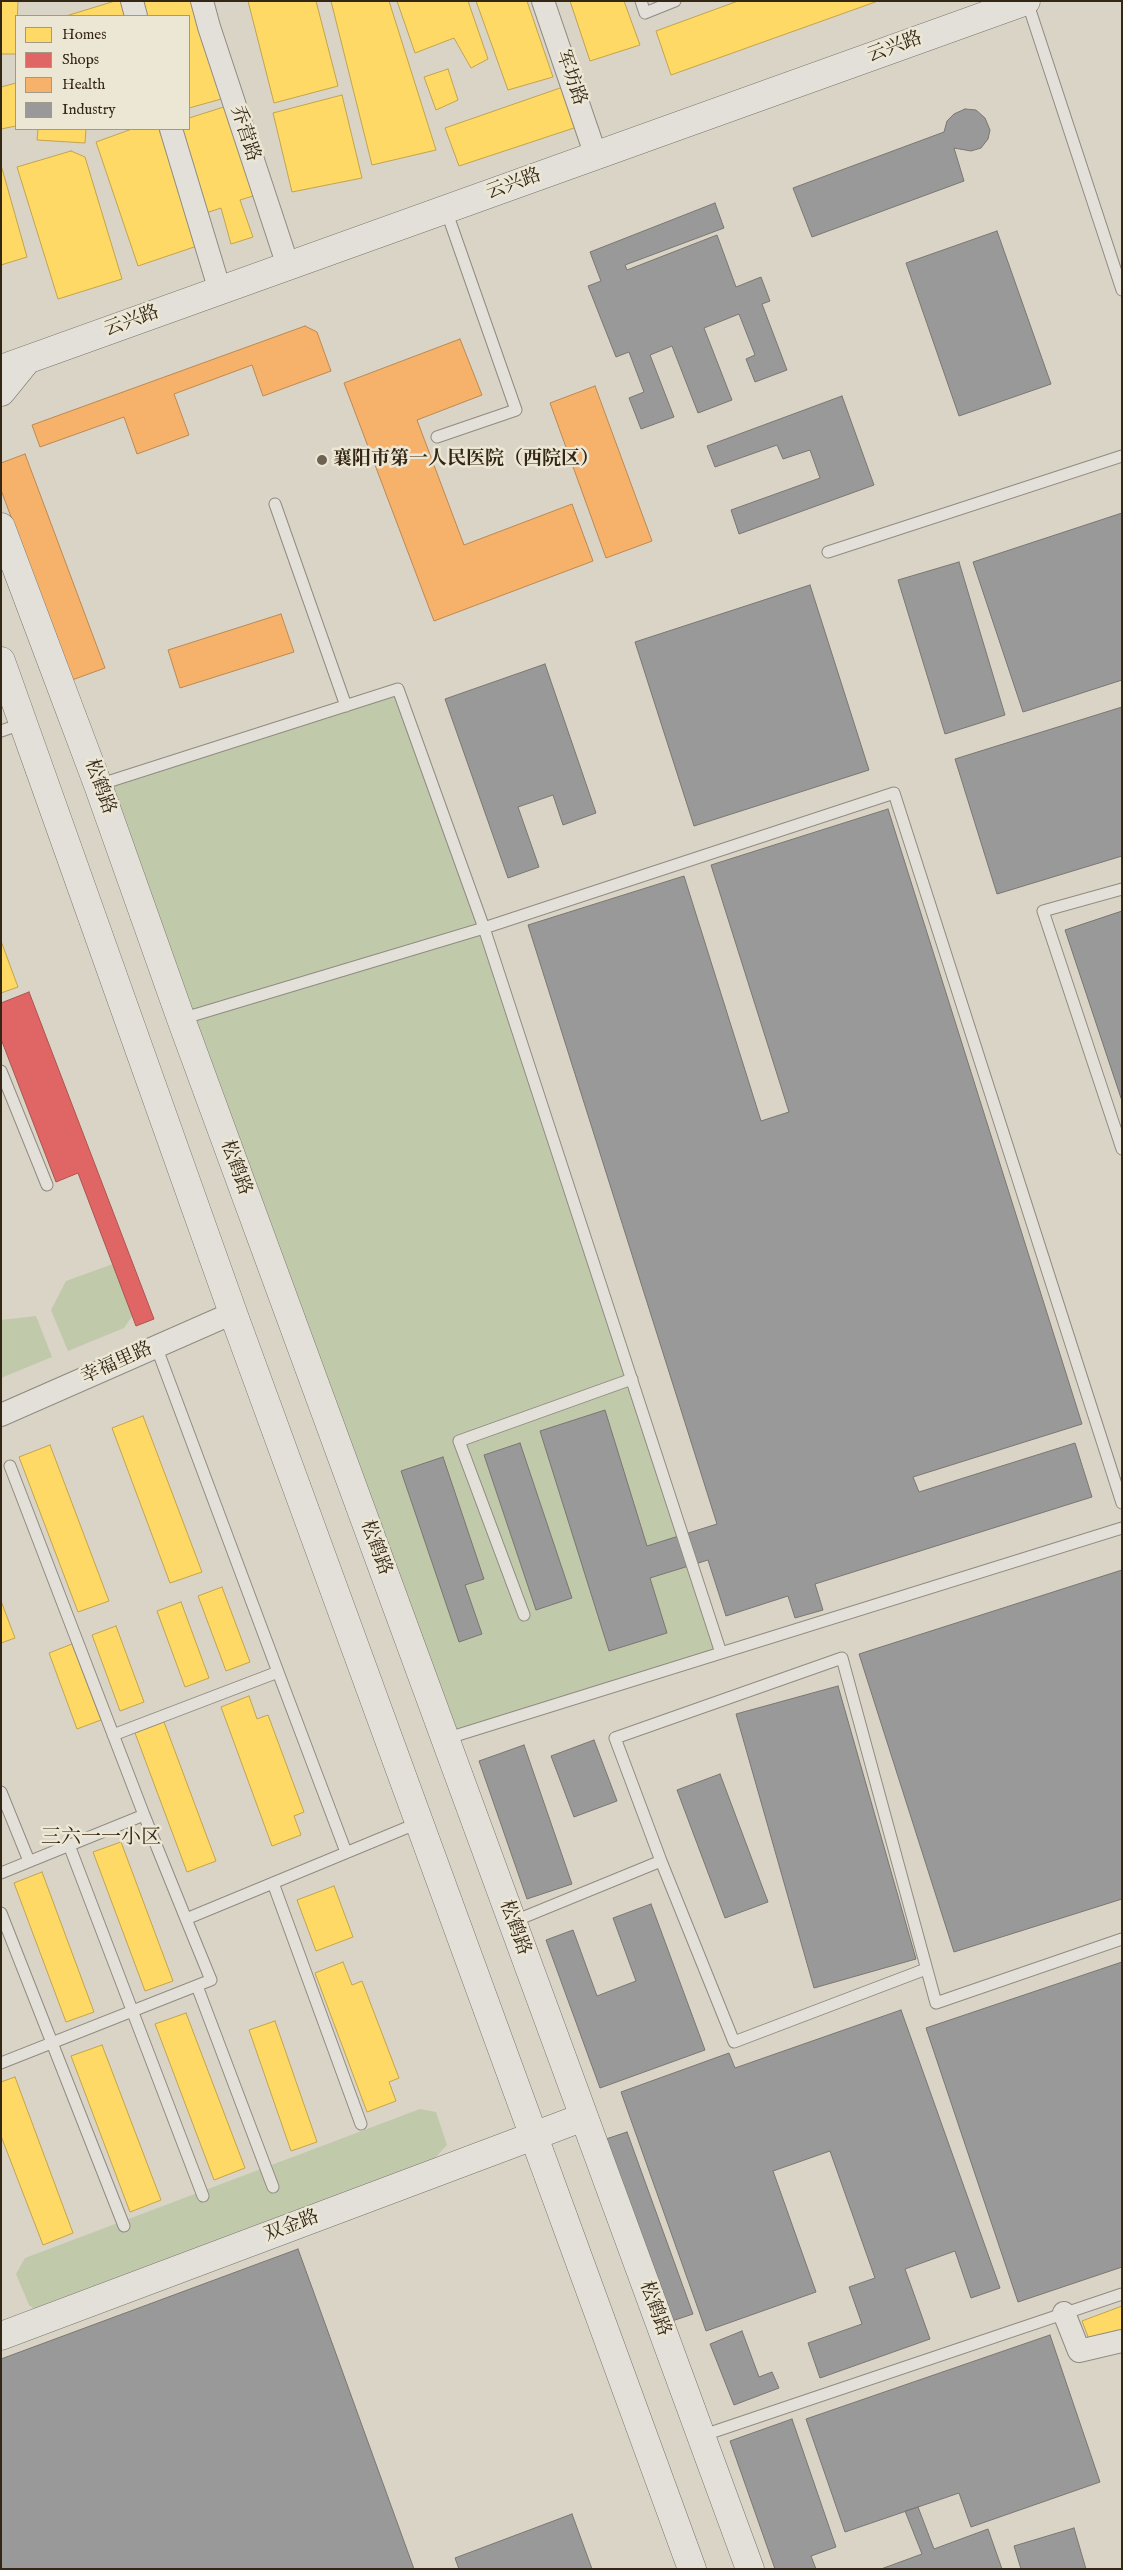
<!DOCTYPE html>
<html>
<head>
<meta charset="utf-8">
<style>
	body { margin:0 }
	#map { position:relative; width:1123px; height:2570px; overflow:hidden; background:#d9d4c6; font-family:"IM FELL English",serif }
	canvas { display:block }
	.frame { position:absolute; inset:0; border:2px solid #342615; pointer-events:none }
	.legend { position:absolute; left:15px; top:15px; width:175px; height:115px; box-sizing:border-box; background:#ece6d5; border:1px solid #a29988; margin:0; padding:6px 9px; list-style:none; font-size:15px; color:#342615 }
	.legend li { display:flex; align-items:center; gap:10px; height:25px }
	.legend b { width:25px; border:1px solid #a29988 }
</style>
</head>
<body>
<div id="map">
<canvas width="1123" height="2570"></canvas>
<div class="frame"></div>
<ul class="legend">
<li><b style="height:14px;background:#ffd966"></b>Homes</li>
<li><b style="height:14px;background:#e06666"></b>Shops</li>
<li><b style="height:14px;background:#f6b26b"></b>Health</li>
<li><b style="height:14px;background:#999"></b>Industry</li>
</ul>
</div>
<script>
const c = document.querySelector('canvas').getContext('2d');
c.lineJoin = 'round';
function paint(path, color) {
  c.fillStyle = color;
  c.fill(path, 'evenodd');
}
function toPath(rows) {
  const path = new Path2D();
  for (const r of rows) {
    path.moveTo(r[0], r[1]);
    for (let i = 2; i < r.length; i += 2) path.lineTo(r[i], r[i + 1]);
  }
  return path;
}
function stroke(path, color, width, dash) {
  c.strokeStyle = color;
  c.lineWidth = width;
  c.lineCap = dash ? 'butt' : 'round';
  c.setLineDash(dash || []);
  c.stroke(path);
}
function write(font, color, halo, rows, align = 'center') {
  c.font = font + ' "IM FELL English","Noto Serif SC",serif';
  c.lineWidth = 5;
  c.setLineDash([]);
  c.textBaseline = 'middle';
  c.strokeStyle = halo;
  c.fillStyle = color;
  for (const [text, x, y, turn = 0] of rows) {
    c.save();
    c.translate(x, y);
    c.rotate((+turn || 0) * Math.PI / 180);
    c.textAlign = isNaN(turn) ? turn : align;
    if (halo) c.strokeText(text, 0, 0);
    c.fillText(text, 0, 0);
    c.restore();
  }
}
const green = toPath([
	[398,689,721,1653,445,1739,98,785],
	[113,1264,133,1315,124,1328,68,1351,51,1310,66,1281],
	[36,1316,52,1357,1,1378,1,1320],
	[420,2109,436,2112,447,2145,433,2160,40,2313,29,2305,16,2274,25,2258]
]);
const homes = toPath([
	[1,1,18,1,16,54,1,54,1,1],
	[115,1,124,1,128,16,66,16,115,1],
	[141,1,197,1,225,98,189,108,189,16,145,16,141,1],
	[248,1,316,1,338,86,274,103,248,1],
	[331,1,389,1,436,150,372,165,331,1],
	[397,1,468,1,488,59,471,68,454,38,415,53,397,1],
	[476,1,527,1,553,77,508,90,476,1],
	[570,1,624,1,640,45,590,61,570,1],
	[738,1,878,1,671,75,656,31,738,1],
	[448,69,458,100,436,110,424,77,448,69],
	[16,83,16,126,1,129,1,87,16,83],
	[563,87,577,127,459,166,445,128,563,87],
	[342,95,362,178,292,192,273,113,342,95],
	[227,106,253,196,240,200,253,237,231,244,221,208,206,213,180,129,189,129,189,118,227,106],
	[38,129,86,129,85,143,37,140,38,129],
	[132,129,159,129,200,245,138,266,96,142,132,129],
	[71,151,85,157,122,279,58,299,17,167,71,151],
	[1,165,27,257,1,265,1,165],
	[1,941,18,987,1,993,1,941],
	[143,1416,202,1572,170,1583,112,1428,143,1416],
	[50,1445,109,1601,78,1612,19,1457,50,1445],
	[222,1587,250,1662,226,1671,198,1596,222,1587],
	[1,1601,15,1638,1,1643,1,1601],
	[181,1602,209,1678,185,1687,157,1611,181,1602],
	[116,1626,144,1702,120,1711,92,1635,116,1626],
	[72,1644,101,1720,77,1729,49,1653,72,1644],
	[249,1696,257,1719,268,1715,304,1812,294,1816,301,1835,272,1846,221,1707,249,1696],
	[164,1722,216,1861,187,1872,135,1733,164,1722],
	[121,1842,173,1981,145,1991,93,1852,121,1842],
	[42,1872,94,2012,66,2022,14,1883,42,1872],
	[334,1886,353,1937,316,1951,297,1900,334,1886],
	[343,1962,352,1985,362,1981,399,2078,389,2082,396,2101,367,2112,315,1973,343,1962],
	[186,2013,245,2168,214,2180,155,2024,186,2013],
	[275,2021,317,2142,291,2151,249,2030,275,2021],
	[102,2045,161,2200,130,2212,71,2056,102,2045],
	[15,2077,73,2233,43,2245,1,2136,1,2082,15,2077],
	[1122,2306,1122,2330,1090,2342,1082,2321,1122,2306]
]);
const shops = toPath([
	[29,992,154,1319,136,1326,78,1173,56,1182,1,1039,1,1003,29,992]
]);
const health = toPath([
	[305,326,317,332,331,371,263,396,252,365,174,394,189,435,137,454,124,417,40,447,32,425,305,326],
	[460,339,482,395,417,420,464,545,572,504,593,561,434,621,344,383,460,339],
	[595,386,652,541,606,558,550,403,595,386],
	[25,454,105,668,72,680,1,490,1,463,25,454],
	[281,614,294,652,180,688,168,650,281,614]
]);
const industry = toPath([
	[965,109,976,110,985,118,990,130,988,139,981,148,971,151,954,148,964,181,812,237,793,188,944,132,947,121,954,114,965,109],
	[715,203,724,228,625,265,627,270,717,235,736,287,761,277,770,301,762,304,787,370,755,382,746,359,755,355,739,314,704,328,732,400,698,413,672,346,650,355,674,417,641,429,629,398,644,392,629,352,616,357,588,286,601,281,590,252,715,203],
	[997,231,1051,384,959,416,906,263,997,231],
	[842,396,874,485,739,534,731,510,820,478,810,450,783,459,777,445,715,467,707,446,842,396],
	[1122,513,1122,680,1023,712,973,562,1122,513],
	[959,562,1005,715,945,734,898,580,959,562],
	[810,585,869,770,694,826,635,642,810,585],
	[545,664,596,813,563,825,553,795,518,807,539,867,508,878,445,699,545,664],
	[1122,707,1122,856,997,894,955,759,1122,707],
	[888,809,1082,1424,913,1477,919,1492,1075,1443,1092,1497,815,1584,823,1610,795,1618,788,1596,726,1616,708,1560,650,1578,667,1633,609,1651,540,1431,605,1410,647,1546,717,1524,528,925,684,876,761,1121,789,1112,711,865,888,809],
	[1122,911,1122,1101,1065,930,1122,911],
	[520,1443,572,1598,536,1610,484,1455,520,1443],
	[443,1457,484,1579,465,1585,482,1634,459,1642,401,1471,443,1457],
	[1122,1570,1122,1899,954,1952,859,1654,1122,1570],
	[838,1686,916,1959,814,1988,736,1714,838,1686],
	[594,1740,617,1801,574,1817,551,1756,594,1740],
	[524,1745,572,1884,527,1899,479,1761,524,1745],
	[720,1774,768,1902,725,1918,677,1790,720,1774],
	[651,1904,705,2050,600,2088,546,1940,573,1930,597,1996,636,1981,613,1918,651,1904],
	[1122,1962,1122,2267,1018,2302,926,2028,1122,1962],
	[901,2010,1000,2288,971,2298,955,2251,905,2269,930,2339,820,2378,808,2343,862,2324,849,2287,875,2278,830,2151,773,2171,816,2292,706,2331,621,2092,729,2053,735,2068,901,2010],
	[627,2132,693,2314,669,2322,603,2140,627,2132],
	[298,2249,414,2569,1,2569,1,2359,298,2249],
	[742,2331,759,2377,772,2372,779,2388,734,2405,710,2344,742,2331],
	[1050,2335,1100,2482,971,2527,959,2493,845,2532,806,2419,1050,2335],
	[792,2419,836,2547,811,2556,816,2569,775,2569,730,2441,792,2419],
	[918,2507,934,2549,988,2529,1002,2569,881,2569,922,2554,905,2511,918,2507],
	[572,2514,592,2569,459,2569,455,2558,572,2514],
	[1074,2528,1086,2569,1021,2569,1014,2546,1074,2528]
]);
const lane = toPath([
	[641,1,645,13,675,1],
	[1027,1,1122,290],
	[437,437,516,410,446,210],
	[275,504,346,706],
	[828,552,1122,456],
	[1,731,24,723],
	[98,785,398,689,484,928,721,1653],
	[1122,889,1043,911,1122,1149],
	[181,1019,484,928,894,793,1122,1503],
	[1,1071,47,1185],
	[156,1346,278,1672],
	[10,1466,144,1815],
	[524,1615,459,1441,632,1379],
	[113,1735,278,1672,346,1852],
	[445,1739,1122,1528],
	[1,1792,29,1861],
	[69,1845,203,2196],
	[661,1861,734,2042,926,1969],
	[1,1873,144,1815,186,1919,418,1823],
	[273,1883,361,2124],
	[1,1913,124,2226],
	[512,1922,661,1861,615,1738,842,1658,936,2003,1122,1939],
	[197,1986,273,2187],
	[1,2063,211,1980,186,1919],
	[701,2436,1122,2294]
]);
const street = toPath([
	[132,1,136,16],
	[202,1,209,27,288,266],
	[543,1,596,156],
	[171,129,220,291],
	[1,1415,233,1313],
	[1064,2313,1079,2351,1122,2341]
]);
const secondary = toPath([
	[1,369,1026,1],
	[1,392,27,360],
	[1,527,98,785,181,1019,750,2569],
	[1,661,233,1313,692,2569],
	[1,2336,584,2117]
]);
const markers = [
	[322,460,6,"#6e6353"]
];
const streetNames = [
	["云兴路",895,48,-20],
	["军坊路",570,78,71],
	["乔营路",244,134,72],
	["云兴路",514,185,-20],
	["云兴路",132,322,-20],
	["松鹤路",99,787,70],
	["松鹤路",235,1168,70],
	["幸福里路",117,1364,-24],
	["松鹤路",375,1548,70],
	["松鹤路",514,1928,70],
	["双金路",292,2227,-21],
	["松鹤路",654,2309,70]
];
const poiNames = [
	["襄阳市第一人民医院（西院区）",333,460]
];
const neighbourhoodNames = [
	["三六一一小区",101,1839]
];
paint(green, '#c1c9ab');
paint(homes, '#ffd966');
stroke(homes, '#c2a34e', 1);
paint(shops, '#e06666');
stroke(shops, '#ac534e', 1);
paint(health, '#f6b26b');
stroke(health, '#bc8851', 1);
paint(industry, '#999');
stroke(industry, '#7b7671', 1);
stroke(lane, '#908b81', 13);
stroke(street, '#908b81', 24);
stroke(secondary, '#79746a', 29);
stroke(lane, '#e3e0d9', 11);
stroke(street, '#e3e0d9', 22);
stroke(secondary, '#e3e0d9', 28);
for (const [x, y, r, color] of markers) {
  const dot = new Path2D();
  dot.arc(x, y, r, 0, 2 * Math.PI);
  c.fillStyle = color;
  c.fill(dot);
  stroke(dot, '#ece6d5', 2);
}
write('19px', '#342615', '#ece6d5', streetNames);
write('bold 19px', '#342615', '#ece6d5', poiNames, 'left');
write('20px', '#342615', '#ece6d5', neighbourhoodNames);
</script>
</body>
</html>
